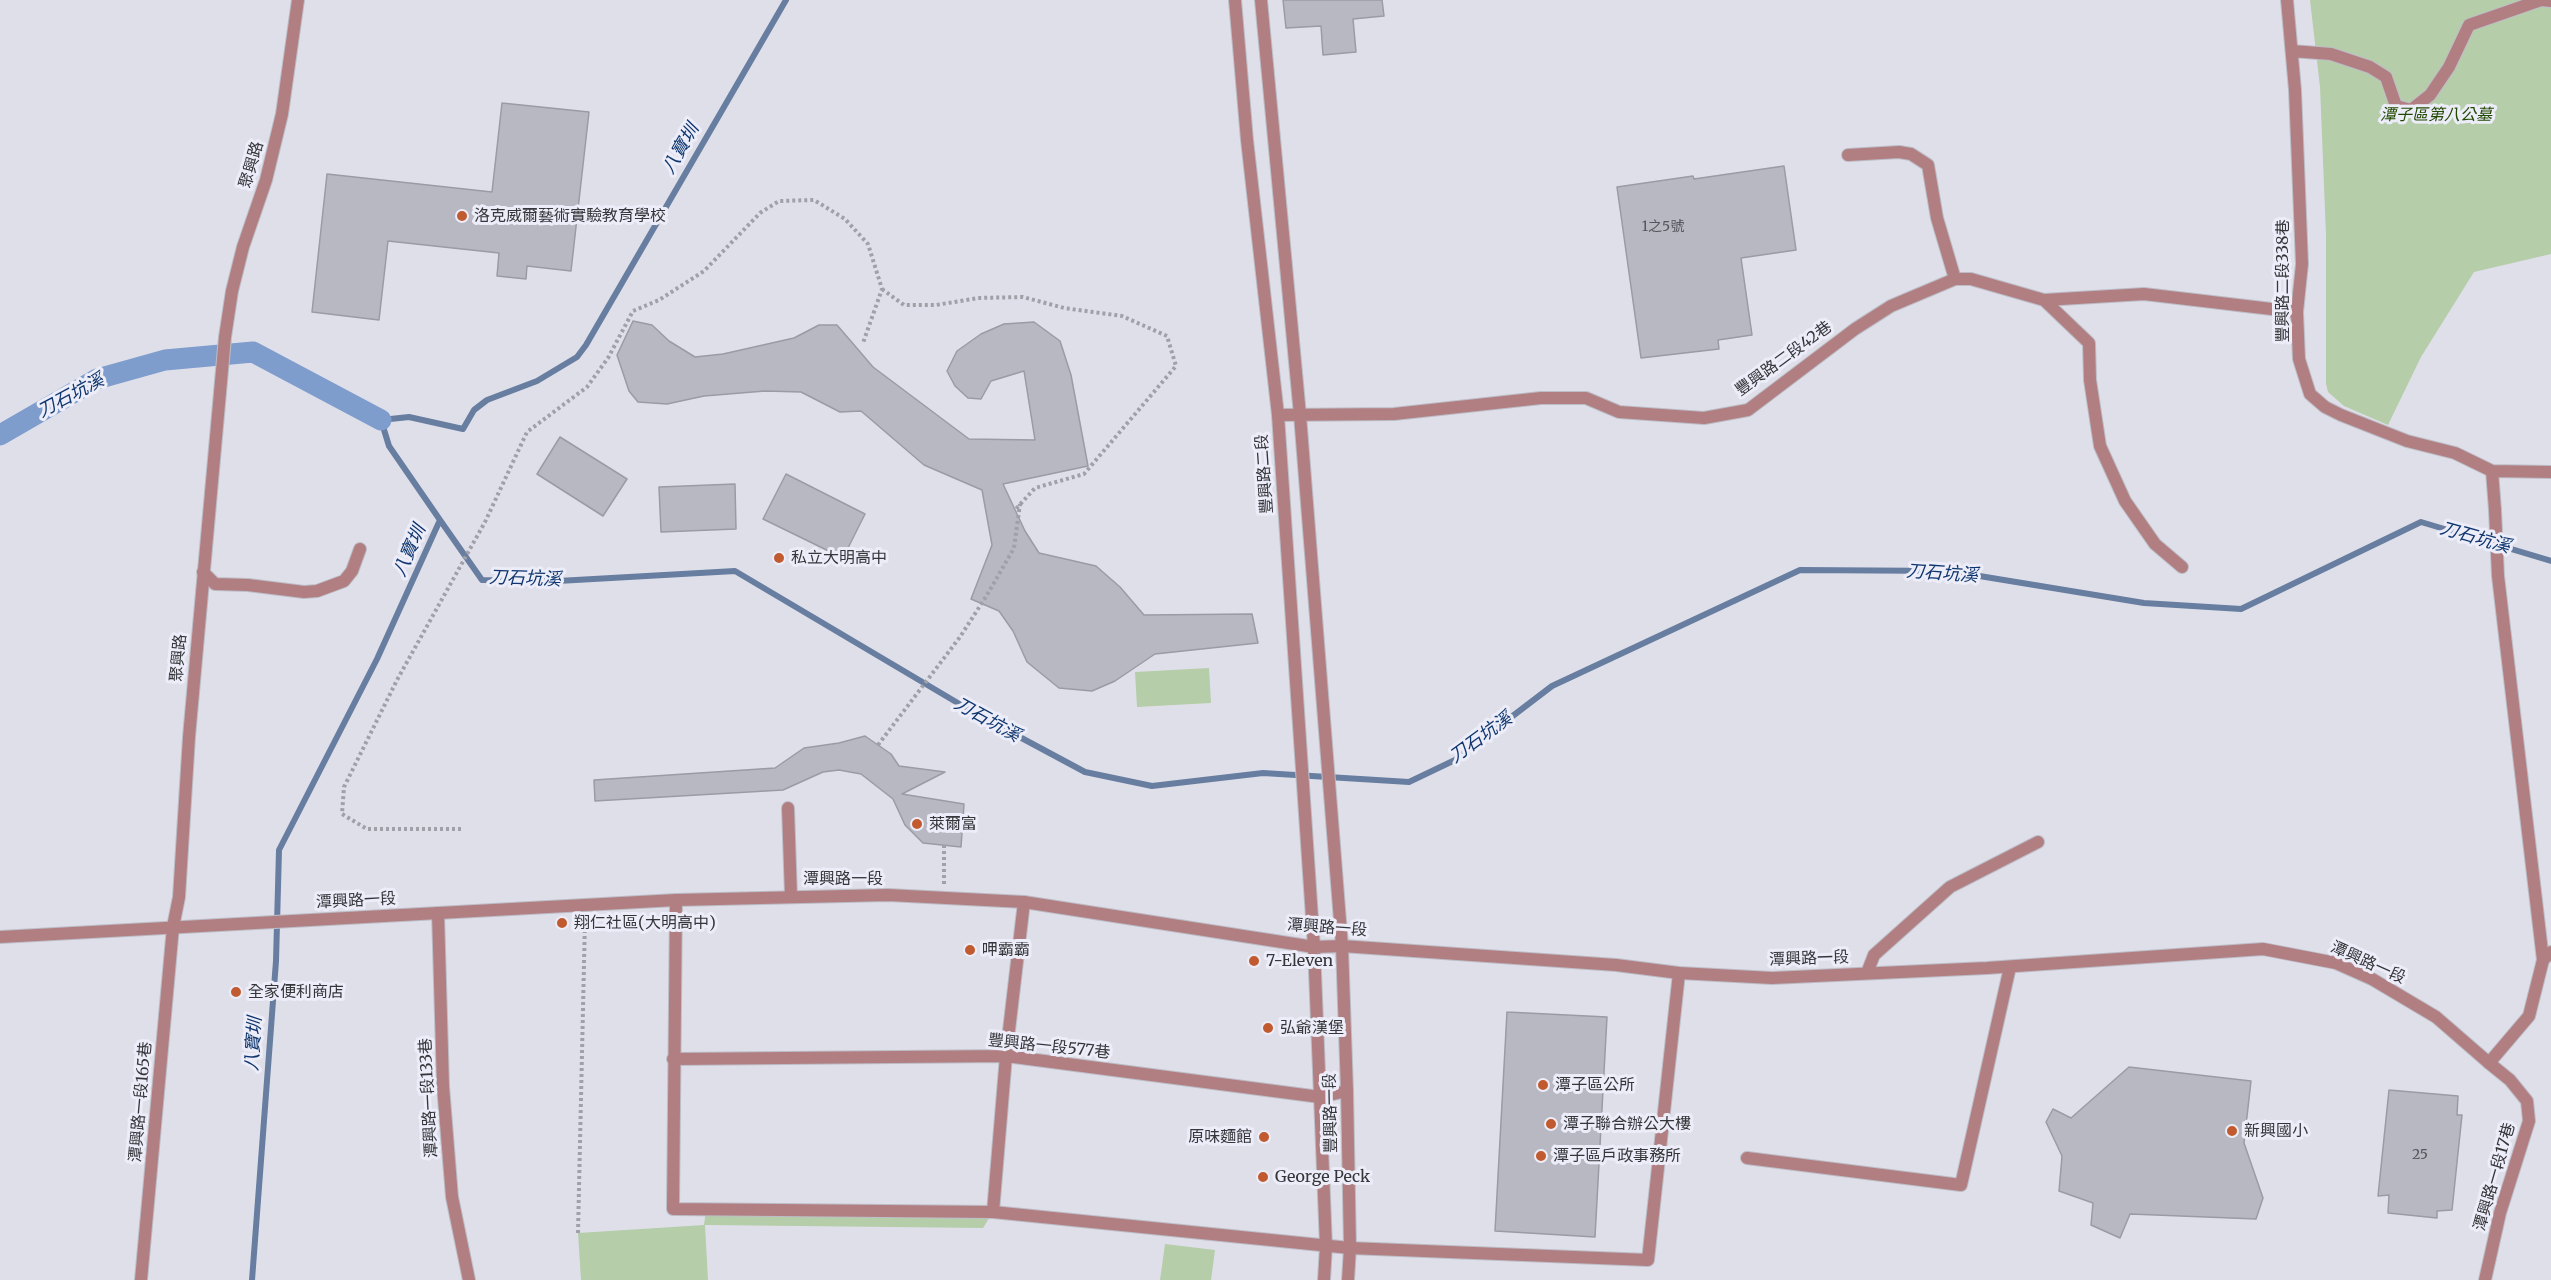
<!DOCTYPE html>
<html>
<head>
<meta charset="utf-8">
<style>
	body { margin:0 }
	canvas { display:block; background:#dfdfea }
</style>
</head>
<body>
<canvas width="2551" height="1280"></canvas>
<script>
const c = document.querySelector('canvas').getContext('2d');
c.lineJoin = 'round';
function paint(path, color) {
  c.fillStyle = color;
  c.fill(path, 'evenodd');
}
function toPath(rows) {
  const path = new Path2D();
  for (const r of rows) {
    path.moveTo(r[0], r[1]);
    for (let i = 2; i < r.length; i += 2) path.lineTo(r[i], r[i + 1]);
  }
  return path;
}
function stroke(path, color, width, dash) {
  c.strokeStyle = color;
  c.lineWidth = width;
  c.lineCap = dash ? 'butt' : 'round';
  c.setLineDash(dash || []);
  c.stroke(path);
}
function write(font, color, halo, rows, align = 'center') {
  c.font = font + ' Merriweather,"Noto Sans TC",serif';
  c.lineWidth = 6;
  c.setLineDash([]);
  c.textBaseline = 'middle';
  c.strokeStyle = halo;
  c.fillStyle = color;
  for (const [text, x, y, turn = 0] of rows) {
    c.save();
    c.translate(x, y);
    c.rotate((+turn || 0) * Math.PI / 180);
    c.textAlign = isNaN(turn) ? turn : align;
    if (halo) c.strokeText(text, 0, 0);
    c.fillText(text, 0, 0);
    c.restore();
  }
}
const green = toPath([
	[2310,0,2551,0,2551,254,2474,272,2421,357,2388,425,2344,406,2328,392,2326,384,2326,235,2320,87],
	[1209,668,1211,703,1137,707,1135,672],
	[706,1210,993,1212,983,1228,705,1225,708,1280,581,1280,578,1233,704,1225],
	[1165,1244,1215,1250,1211,1280,1160,1280]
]);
const stream = toPath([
	[440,520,482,580,558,581,735,571,973,712,1085,772,1152,786,1263,773,1409,782,1455,760,1552,686,1800,570,1949,571,2144,603,2241,609,2421,522,2551,561],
	[252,1280,276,961,279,850,377,659,440,520,389,446,381,420,409,417,463,429,474,410,487,400,537,381,577,357,586,345,786,0]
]);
const canal = toPath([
	[0,435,97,379,165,360,253,352,381,420]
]);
const building = toPath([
	[1283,0,1382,0,1384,16,1353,19,1356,52,1323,55,1321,26,1286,28,1283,0],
	[502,103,589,112,571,271,527,266,526,279,497,276,499,253,388,241,379,320,312,312,327,174,492,192,502,103],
	[1784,166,1796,250,1741,258,1752,335,1718,340,1719,349,1641,358,1617,187,1693,176,1694,179,1784,166],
	[633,321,652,325,669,341,695,357,723,354,794,338,819,325,837,325,873,367,969,439,1035,440,1024,371,991,381,981,399,968,398,955,386,947,371,957,351,981,334,1004,324,1034,322,1060,341,1071,375,1088,466,1003,484,1025,531,1039,553,1096,566,1120,587,1144,615,1252,614,1258,643,1155,654,1115,681,1092,691,1059,688,1027,662,1013,631,999,611,971,599,992,545,982,490,924,465,861,411,840,412,801,392,765,391,704,396,667,404,638,402,629,391,617,355,633,321],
	[560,437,627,479,603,516,537,474,560,437],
	[786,474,865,514,843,558,763,519,786,474],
	[735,484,736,529,661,532,659,487,735,484],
	[865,736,891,754,899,766,945,772,902,794,964,804,961,847,923,843,905,825,893,799,861,774,839,770,823,772,783,790,595,801,594,780,775,768,804,748,839,743,865,736],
	[1507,1012,1607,1017,1595,1237,1495,1231,1507,1012],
	[2129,1067,2251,1081,2244,1143,2263,1198,2256,1219,2130,1214,2120,1238,2091,1225,2093,1203,2059,1191,2062,1156,2046,1122,2053,1109,2071,1118,2129,1067],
	[2389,1090,2458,1096,2457,1115,2462,1115,2452,1210,2437,1211,2437,1218,2388,1213,2389,1195,2378,1196,2389,1090]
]);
const path = toPath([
	[882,289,904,305,936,305,978,298,1023,297,1064,308,1122,316,1167,336,1176,366,1084,474,1035,488,1015,510],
	[878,745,960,637,987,595,1014,548,1020,504],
	[461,829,367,829,342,814,344,787,397,680,485,522,527,432,587,387,608,358,633,311,659,300,704,271,760,213,779,201,814,200,845,219,868,244,882,289,863,343],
	[944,845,944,884],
	[578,1233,585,919]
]);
const service = toPath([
	[2287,0,2295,90,2302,264,2297,312,2299,359,2310,394,2325,407,2341,415,2407,441,2455,453,2492,471,2495,510],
	[2292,51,2331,54,2370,67,2386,77,2396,106,2411,110,2430,95,2449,67,2469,25,2541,0,2551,1],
	[1848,155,1899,152,1911,154,1928,165,1937,218,1955,279],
	[2044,300,2089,343,2090,380,2100,446,2125,501,2155,544,2182,567],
	[1278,415,1394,414,1541,398,1586,398,1619,412,1704,418,1748,410,1855,329,1891,306,1955,279,1971,279,2044,300,2144,294,2297,312],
	[2492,471,2551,472],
	[203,572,215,584,248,585,304,592,317,591,344,581,352,571,360,549],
	[788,808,791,896],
	[438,913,443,1086,452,1197,469,1280],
	[1867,973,1874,955,1950,887,2038,842],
	[1747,1158,1961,1185,2010,967],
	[1350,1248,1648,1260,1679,973]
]);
const minor = toPath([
	[2495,510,2498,576,2543,960],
	[676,900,673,1209,993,1212,1350,1248],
	[673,1059,1006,1056,1320,1097,1347,1091],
	[993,1212,1006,1056,1024,902],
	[141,1280,173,927,179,897,189,737,225,337,232,291,243,247,266,180,282,114,298,0],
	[2485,1280,2500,1213,2529,1121,2527,1101,2510,1080,2489,1063]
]);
const tertiary = toPath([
	[1235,0,1247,140,1278,415,1314,947,1326,1246,1324,1280],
	[1261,0,1300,415,1342,946,1347,1091,1350,1248,1348,1280],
	[0,937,676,900,888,895,1024,902,1314,947,1342,946,1616,965,1679,973,1772,978,1987,968,2263,949,2336,963,2372,979,2436,1017,2489,1063,2529,1016,2543,960,2551,952]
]);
const markers = [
	[462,216,6,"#c15a2f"],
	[779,558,6,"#c15a2f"],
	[917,824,6,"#c15a2f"],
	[562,923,6,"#c15a2f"],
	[970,950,6,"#c15a2f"],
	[1254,961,6,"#c15a2f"],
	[236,992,6,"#c15a2f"],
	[1268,1028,6,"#c15a2f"],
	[1543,1085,6,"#c15a2f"],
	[1551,1124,6,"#c15a2f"],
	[2232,1131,6,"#c15a2f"],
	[1264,1137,6,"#c15a2f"],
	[1541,1156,6,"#c15a2f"],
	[1263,1177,6,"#c15a2f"]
];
const numberNames = [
	["1之5號",1663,227],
	["25",2420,1155]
];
const parkNames = [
	["潭子區第八公墓",2436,115]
];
const streetNames = [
	["聚興路",252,165,-74],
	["豐興路二段338巷",2283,281,-90],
	["豐興路二段42巷",1784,359,-36],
	["豐興路二段",1265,474,-94],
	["聚興路",179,658,-85],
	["潭興路一段",843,879],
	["潭興路一段",356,901,-3],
	["潭興路一段",1327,928,4],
	["潭興路一段",1809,959,-2],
	["潭興路一段",2368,963,24],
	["豐興路一段577巷",1049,1047,6],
	["潭興路一段133巷",429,1098,-93],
	["潭興路一段165巷",141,1102,-85],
	["豐興路一段",1331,1113,-91],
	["潭興路一段17巷",2495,1177,-74]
];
const poiNames = [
	["洛克威爾藝術實驗教育學校",474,216],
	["私立大明高中",791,558],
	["萊爾富",929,824],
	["翔仁社區(大明高中)",574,923],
	["呷霸霸",982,950],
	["7-Eleven",1266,961],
	["全家便利商店",248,992],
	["弘爺漢堡",1280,1028],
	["潭子區公所",1555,1085],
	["潭子聯合辦公大樓",1563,1124],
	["新興國小",2244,1131],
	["原味麵館",1252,1137,"right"],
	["潭子區戶政事務所",1553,1156],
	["George Peck",1275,1177]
];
const waterNames = [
	["八寶圳",681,149,-60],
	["刀石坑溪",71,396,-28],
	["刀石坑溪",2475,538,16],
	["八寶圳",410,551,-66],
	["刀石坑溪",1942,574,4],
	["刀石坑溪",525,579,2],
	["刀石坑溪",987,720,29],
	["刀石坑溪",1481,738,-36],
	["八寶圳",254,1044,-86]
];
paint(green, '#b6cdaa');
stroke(stream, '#687ea0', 6);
stroke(canal, '#7e9dcc', 21);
paint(building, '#b7b8c2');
stroke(building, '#9b9ba5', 1.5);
stroke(service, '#bdbdc7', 14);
stroke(minor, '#bdbdc7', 14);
stroke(tertiary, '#bdbdc7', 14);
stroke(path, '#a0a0a8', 4, [3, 3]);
stroke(service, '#b17f82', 12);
stroke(minor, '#b17f82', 12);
stroke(tertiary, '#b17f82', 12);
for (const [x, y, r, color] of markers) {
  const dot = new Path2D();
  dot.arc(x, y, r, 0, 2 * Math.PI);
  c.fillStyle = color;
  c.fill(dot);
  stroke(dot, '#ecedf8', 2);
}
write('14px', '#56565c', null, numberNames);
write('italic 16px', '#224900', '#ecedf8', parkNames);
write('16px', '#35363a', '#ecedf8', streetNames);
write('16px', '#35363a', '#ecedf8', poiNames, 'left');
write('italic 18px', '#0f366e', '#ecedf8', waterNames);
</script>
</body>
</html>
